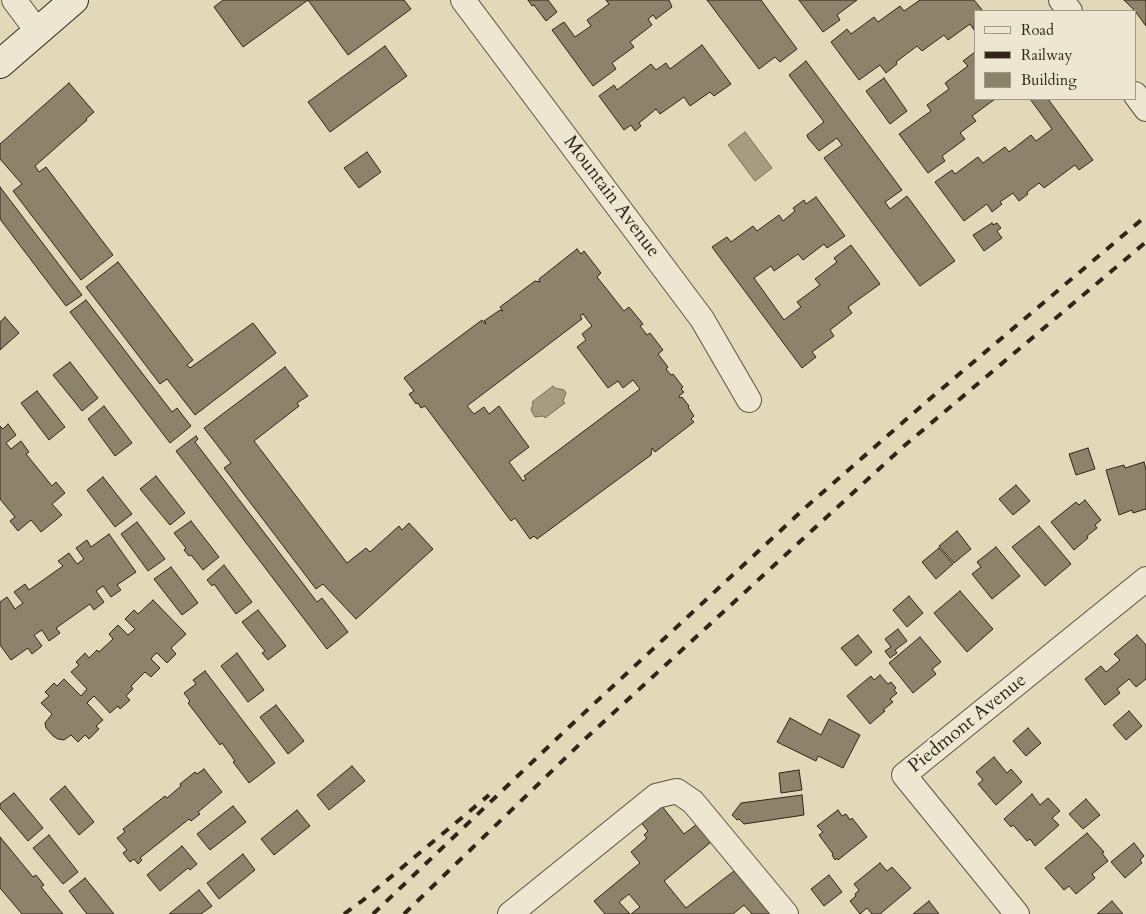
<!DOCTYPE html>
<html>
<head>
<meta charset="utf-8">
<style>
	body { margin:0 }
	#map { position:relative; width:1146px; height:914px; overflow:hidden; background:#e3d9b8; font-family:Cardo,serif }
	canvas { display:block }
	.legend { position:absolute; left:974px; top:10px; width:162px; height:90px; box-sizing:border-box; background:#ede6d1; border:1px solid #a19987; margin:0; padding:6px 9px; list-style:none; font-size:15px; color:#302517 }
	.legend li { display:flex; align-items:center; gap:10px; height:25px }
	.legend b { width:25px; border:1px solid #a19987 }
</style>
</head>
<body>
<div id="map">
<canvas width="1146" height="914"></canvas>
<ul class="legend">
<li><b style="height:6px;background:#ede6d1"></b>Road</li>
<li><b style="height:6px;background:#302517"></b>Railway</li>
<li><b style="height:14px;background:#8d836b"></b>Building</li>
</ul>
</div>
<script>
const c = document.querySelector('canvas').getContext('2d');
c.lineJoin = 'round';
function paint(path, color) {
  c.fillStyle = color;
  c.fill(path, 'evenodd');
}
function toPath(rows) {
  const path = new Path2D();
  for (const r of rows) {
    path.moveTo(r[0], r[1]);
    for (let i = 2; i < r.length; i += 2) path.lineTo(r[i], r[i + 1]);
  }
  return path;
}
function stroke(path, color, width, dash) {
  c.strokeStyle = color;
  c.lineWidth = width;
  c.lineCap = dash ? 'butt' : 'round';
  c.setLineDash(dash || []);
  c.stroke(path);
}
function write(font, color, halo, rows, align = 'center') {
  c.font = font + ' Cardo,serif';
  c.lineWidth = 5;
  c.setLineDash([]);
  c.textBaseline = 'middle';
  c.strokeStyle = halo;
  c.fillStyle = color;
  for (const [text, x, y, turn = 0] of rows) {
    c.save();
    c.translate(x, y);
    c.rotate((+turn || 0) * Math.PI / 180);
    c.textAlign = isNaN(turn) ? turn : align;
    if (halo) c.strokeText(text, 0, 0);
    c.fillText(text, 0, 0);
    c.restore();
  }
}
const water = toPath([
	[745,132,772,168,755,181,728,145,745,132],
	[553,386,555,388,564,390,566,393,563,401,565,403,545,418,543,416,535,417,531,410,533,404,532,402,553,386]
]);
const building = toPath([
	[223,0,308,0,243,47,214,7,223,0],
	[308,0,404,0,411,9,348,55,308,0],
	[528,0,548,0,557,12,546,21,534,5,532,6,528,0],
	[606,0,669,0,672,7,656,19,653,15,648,19,652,25,630,42,634,47,612,63,616,69,593,86,552,30,564,22,575,37,591,26,587,20,609,4,606,0],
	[707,0,761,0,797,49,780,62,775,57,759,69,707,0],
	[799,0,857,0,837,15,840,20,823,32,799,0],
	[920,0,974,0,983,11,975,11,974,30,970,24,948,40,944,35,922,51,917,46,896,62,897,64,886,73,880,65,859,80,831,42,847,29,851,34,874,17,878,22,900,6,904,11,920,0],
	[1124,0,1146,0,1146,26,1135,11,1124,0],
	[702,45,731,84,714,96,710,92,690,106,684,97,660,114,656,109,639,123,641,126,635,131,631,125,624,130,599,96,614,85,617,90,651,64,656,70,666,63,670,69,702,45],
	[385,46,407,76,330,132,308,102,385,46],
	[975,52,975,99,995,99,972,116,976,121,960,133,965,139,942,156,945,161,928,173,899,134,931,111,927,105,949,89,945,83,968,66,963,61,975,52],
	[806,61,902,190,885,202,890,209,907,196,955,261,920,286,824,158,842,145,837,138,819,151,808,138,807,135,824,122,789,75,806,61],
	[884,78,907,111,890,124,866,91,884,78],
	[69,83,94,112,86,119,87,120,35,166,39,172,46,167,113,255,81,280,13,191,22,184,0,159,0,144,69,83],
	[1030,99,1048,99,1093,160,1079,170,1075,165,1044,188,1039,183,1027,192,1028,194,1019,201,1013,193,1000,202,1002,204,992,212,987,204,964,221,935,182,952,170,955,174,978,157,983,163,1005,147,1009,152,1031,135,1036,141,1052,129,1030,99],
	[367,152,381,172,359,188,344,168,367,152],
	[0,187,82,295,66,306,0,219,0,187],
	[816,197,845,236,827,248,824,244,803,260,798,254,774,271,771,266,754,278,784,320,801,307,797,302,820,285,815,279,837,262,834,258,851,245,880,284,848,307,852,313,830,330,834,336,812,352,816,357,802,368,712,247,727,237,731,242,753,226,757,231,779,215,783,221,795,211,793,208,804,200,806,204,816,197],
	[992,223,993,225,997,223,1001,228,997,231,1002,238,984,251,973,235,992,223],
	[577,249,581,254,584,251,601,273,597,277,624,311,629,307,643,324,640,326,647,335,650,333,663,350,658,354,668,367,666,369,671,375,673,374,683,387,681,389,684,392,679,396,680,398,682,397,689,406,688,407,694,416,691,419,694,422,655,452,652,448,651,455,537,539,534,536,530,539,515,518,511,521,425,406,421,408,418,403,416,404,409,394,414,391,404,378,482,320,485,324,486,323,484,321,500,310,503,311,500,307,535,281,540,282,539,279,577,249],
	[583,314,592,326,582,334,586,340,577,347,608,388,618,381,623,388,633,380,640,389,524,476,526,479,523,481,509,462,529,447,499,406,489,414,484,407,474,414,467,406,582,319,580,316,583,314],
	[118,262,193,360,187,365,190,368,253,323,276,353,195,415,167,379,160,384,86,287,118,262],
	[86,300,172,412,177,408,191,426,170,443,70,312,86,300],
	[5,317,19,333,0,350,0,322,5,317],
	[70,362,98,398,82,411,53,375,70,362],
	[285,367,308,396,297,403,299,406,254,441,347,563,366,548,370,552,399,526,402,530,409,523,433,549,356,619,323,584,316,589,224,468,231,463,204,428,285,367],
	[37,391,65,427,49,440,21,403,37,391],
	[104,406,132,443,115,456,88,419,104,406],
	[8,424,16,435,6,443,11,449,21,441,29,452,26,454,52,486,56,482,65,493,52,504,62,515,41,532,31,520,18,531,10,521,15,517,0,499,0,426,3,429,8,424],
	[196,436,198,439,195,442,317,602,322,598,348,632,327,649,176,451,196,436],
	[1088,448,1095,469,1076,475,1069,454,1088,448],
	[1144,462,1146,469,1146,509,1133,513,1132,510,1119,515,1106,470,1124,465,1125,468,1144,462],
	[156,476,185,513,170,525,140,489,156,476],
	[103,477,132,514,115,527,87,490,103,477],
	[1016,485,1030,501,1013,515,999,499,1016,485],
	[1085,500,1101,520,1095,525,1097,528,1087,536,1088,538,1074,550,1051,522,1076,502,1079,505,1085,500],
	[191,521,219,557,203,570,191,555,189,556,184,550,186,548,174,533,191,521],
	[137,522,165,559,148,571,121,534,137,522],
	[1039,526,1071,564,1045,586,1012,547,1039,526],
	[957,531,971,549,954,563,939,546,957,531],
	[109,534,136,572,117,585,121,590,111,597,103,586,96,591,104,602,94,610,90,604,56,628,60,633,49,641,42,630,34,635,42,646,32,654,28,648,11,660,0,645,0,602,7,597,15,609,23,603,14,592,25,584,29,590,63,566,58,561,69,553,77,564,84,559,76,548,87,540,91,547,109,534],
	[996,547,1020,576,992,599,972,574,981,567,977,562,996,547],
	[939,548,953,564,936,579,922,562,939,548],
	[224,565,252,602,236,614,214,584,212,586,207,580,224,565],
	[171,567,198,603,182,615,154,579,171,567],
	[960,591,993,629,967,652,934,613,960,591],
	[909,596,923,613,907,627,893,610,909,596],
	[153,600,186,634,171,648,176,654,167,663,157,653,154,655,151,659,160,668,151,677,145,672,131,686,133,689,126,696,130,700,120,709,118,706,110,713,94,696,87,703,103,720,96,726,99,729,89,739,85,735,78,742,71,735,64,740,58,739,53,736,46,728,45,723,52,714,41,703,49,696,45,692,54,683,57,686,64,679,81,696,87,689,71,672,79,665,76,662,85,653,89,658,97,650,99,652,113,639,109,634,118,625,128,635,135,629,125,619,134,610,138,614,153,600],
	[258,610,286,646,268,660,262,653,265,651,242,622,258,610],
	[898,629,907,641,895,650,897,653,890,658,885,651,891,647,885,639,898,629],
	[858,635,872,652,856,666,841,648,858,635],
	[1137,635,1146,645,1146,679,1136,687,1129,679,1117,689,1120,693,1105,705,1085,679,1101,666,1106,672,1120,660,1114,654,1137,635],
	[920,637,941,662,932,669,936,674,913,693,889,663,920,637],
	[237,653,264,690,248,702,221,666,237,653],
	[205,671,275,763,249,783,233,762,235,761,222,743,220,745,188,703,190,701,184,693,196,684,193,680,205,671],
	[880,675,888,684,891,682,896,688,894,690,897,693,890,699,893,702,883,710,885,711,870,724,847,696,871,676,874,680,880,675],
	[276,705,304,741,288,754,260,717,276,705],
	[1129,711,1142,726,1126,740,1113,725,1129,711],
	[790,718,821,735,829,719,860,735,843,768,818,756,816,761,777,742,790,718],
	[1028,728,1041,743,1026,756,1013,741,1028,728],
	[994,757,1007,773,1011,769,1022,782,996,805,978,784,983,780,976,772,994,757],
	[352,766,365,781,329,810,317,795,352,766],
	[204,769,222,792,198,812,200,814,191,821,189,819,140,858,142,860,138,864,134,859,130,862,123,853,127,850,117,838,125,832,123,829,165,796,167,798,181,786,180,784,195,772,197,774,204,769],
	[799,770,802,790,781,793,779,773,799,770],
	[65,786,94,822,79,835,50,799,65,786],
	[14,793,43,828,28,841,0,808,0,804,14,793],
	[1032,794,1040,805,1048,798,1060,811,1052,818,1059,825,1035,846,1030,839,1027,841,1013,825,1011,827,1004,819,1032,794],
	[802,795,804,815,744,824,739,819,737,820,732,815,741,803,802,795],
	[1086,799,1100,815,1083,829,1069,814,1086,799],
	[661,805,684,834,697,824,711,842,664,881,686,908,734,871,771,914,752,914,744,905,733,914,631,914,640,907,629,894,619,902,630,914,605,914,594,901,640,863,631,852,647,838,644,835,648,831,638,819,661,805],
	[233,806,246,822,210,850,197,834,233,806],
	[297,810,310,826,274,855,261,839,297,810],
	[838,810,842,816,846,814,850,820,852,818,867,837,838,860,837,858,835,860,832,855,833,854,819,835,823,832,817,826,838,810],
	[1087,833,1104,852,1102,853,1108,861,1092,874,1095,878,1076,894,1069,886,1064,890,1045,868,1087,833],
	[49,835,78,872,63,884,33,848,49,835],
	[0,837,33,877,36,875,44,885,41,887,63,914,22,914,0,888,0,837],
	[1134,843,1144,856,1140,860,1142,863,1125,878,1111,862,1134,843],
	[182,846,197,864,190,870,188,868,160,891,147,875,182,846],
	[243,854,255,870,219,899,207,883,243,854],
	[880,863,887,871,892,867,911,888,880,914,872,914,867,908,860,914,850,901,856,896,855,894,859,890,854,884,880,863],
	[829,875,842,892,824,906,811,889,829,875],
	[85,878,114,914,87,914,69,891,85,878],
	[199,890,212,906,201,914,169,914,199,890],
	[929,901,939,914,913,914,929,901],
	[1112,901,1123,914,1097,914,1112,901]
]);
const minor = toPath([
	[14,0,38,32],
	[463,0,702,319,749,400],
	[1061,0,1070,11],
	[1135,94,1146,109],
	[510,914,656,796,677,791,693,802,786,914],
	[1017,914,904,775,1146,579]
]);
const secondary = toPath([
	[0,64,74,0]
]);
const rail = toPath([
	[344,914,362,901,489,795],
	[373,914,569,727,806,507,925,403,1146,216],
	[404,914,585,739,904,446,1146,242]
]);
const streetNames = [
	["Mountain Avenue",611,197,53],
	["Piedmont Avenue",968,724,-39]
];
paint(water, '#a69c81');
stroke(water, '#776c57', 1);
paint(building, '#8d836b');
stroke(building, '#302517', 1);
stroke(minor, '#5d523f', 26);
stroke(secondary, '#302517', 30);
stroke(minor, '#ede6d1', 24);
stroke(secondary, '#ede6d1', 28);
stroke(rail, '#302517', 4, [9, 9]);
write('19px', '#302517', '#ede6d1', streetNames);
</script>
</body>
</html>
